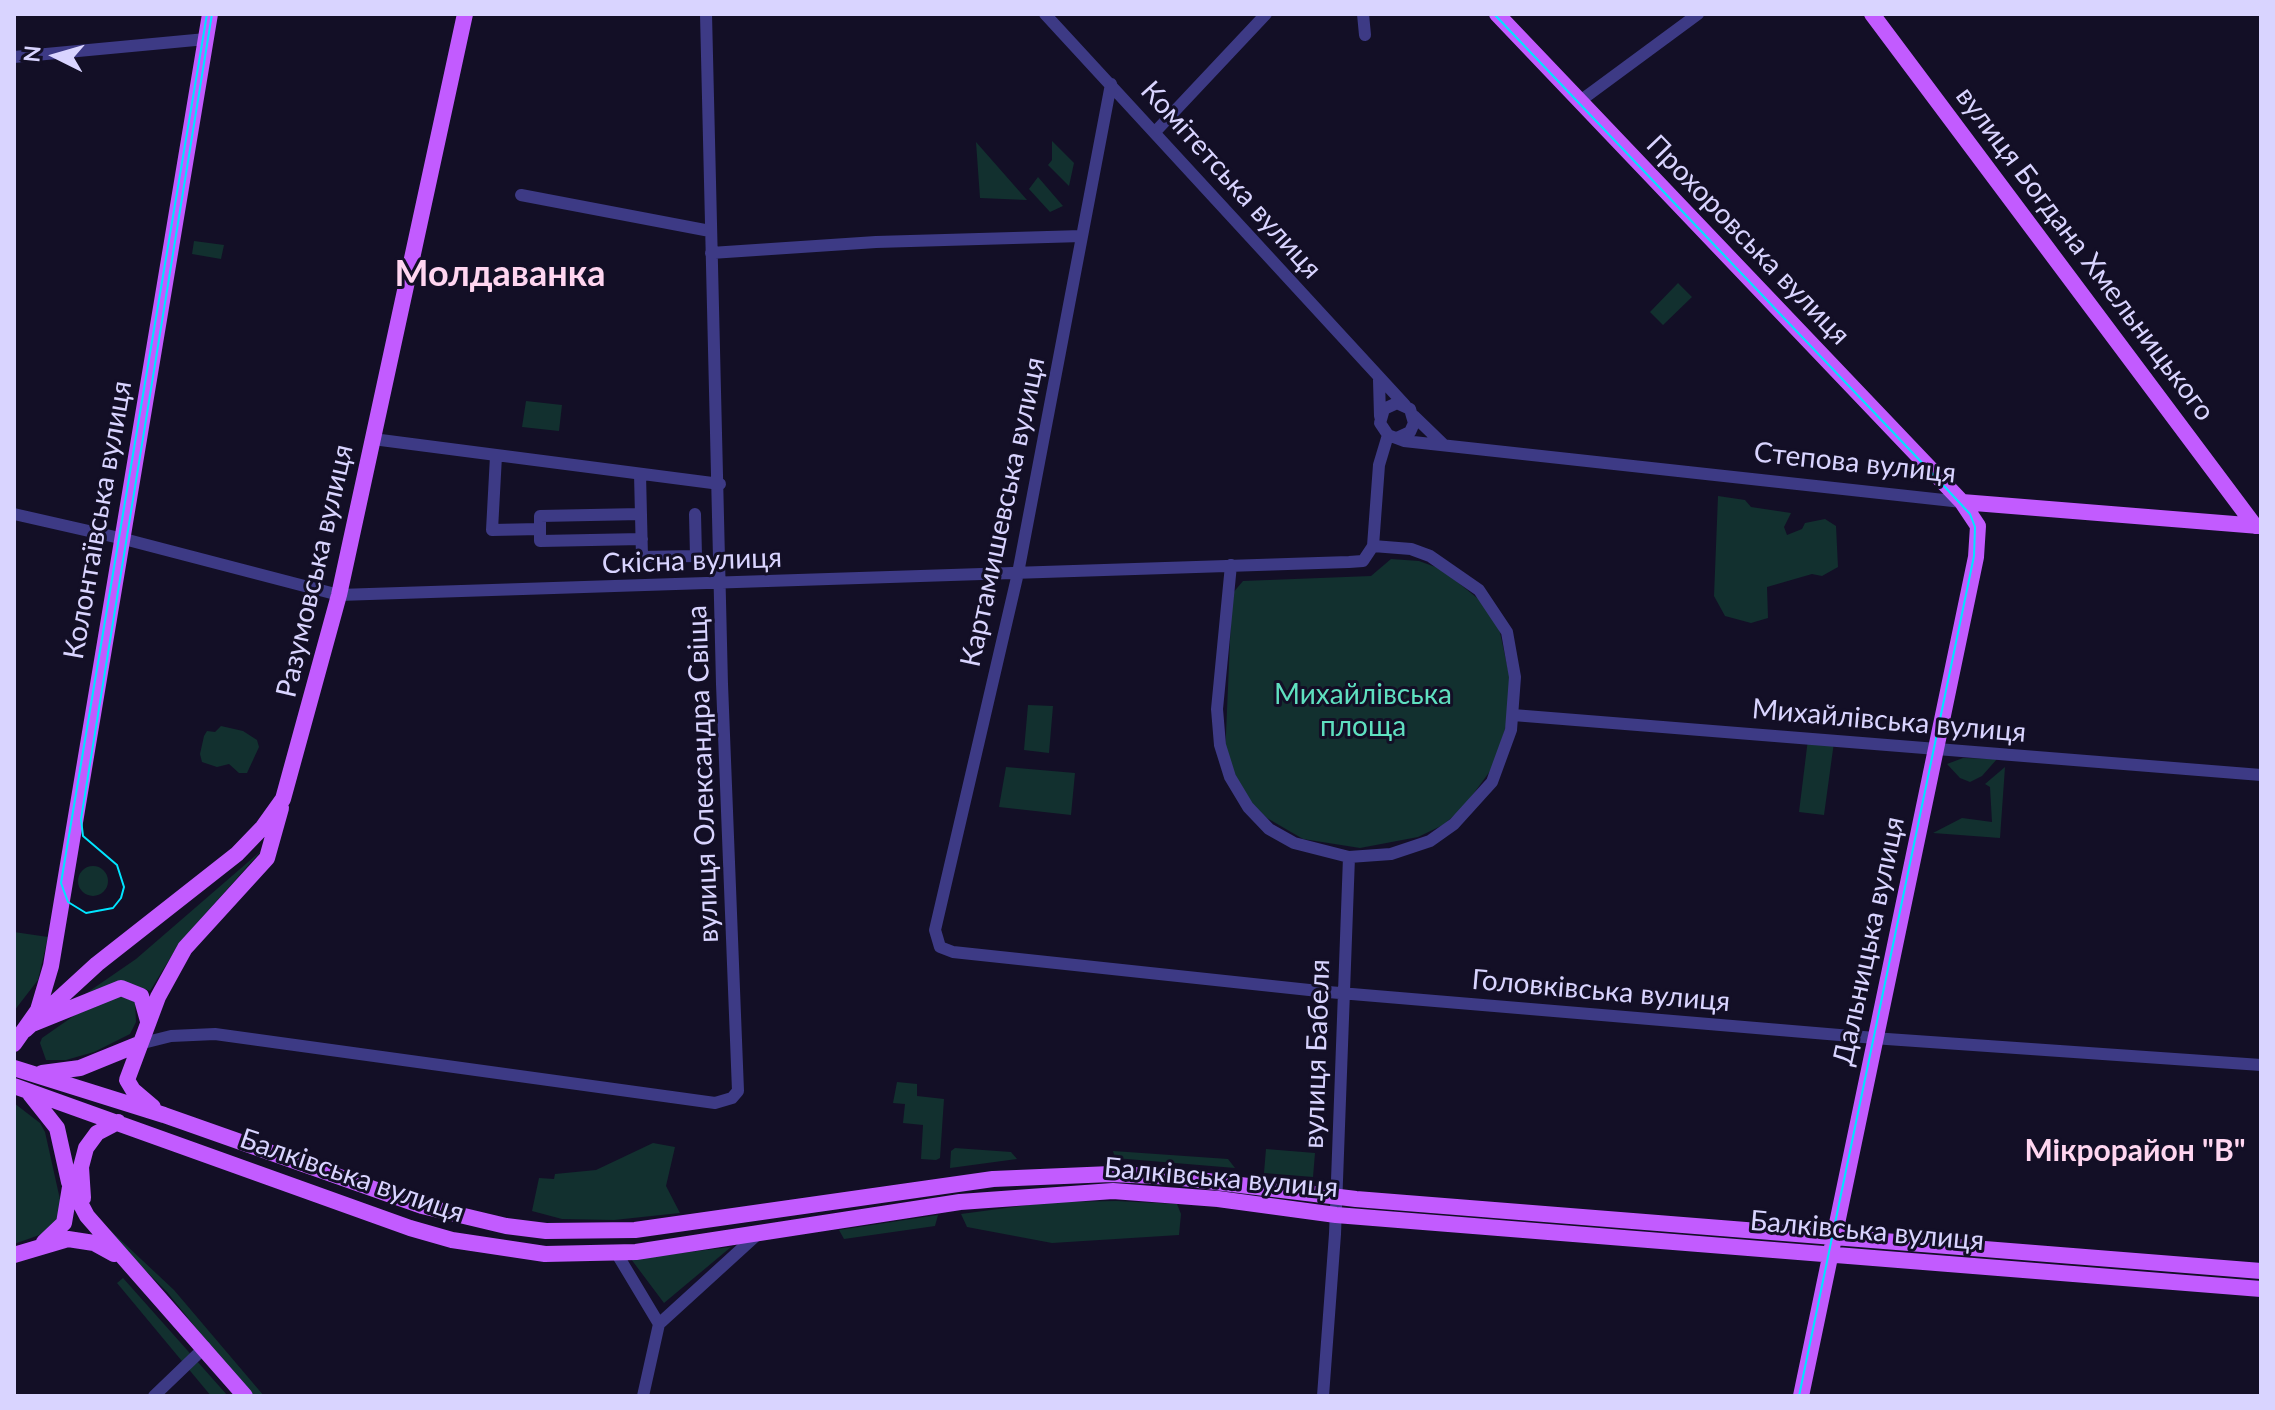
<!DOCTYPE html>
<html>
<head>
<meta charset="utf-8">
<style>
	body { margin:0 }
	#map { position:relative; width:2275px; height:1410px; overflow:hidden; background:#130f26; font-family:Lato,sans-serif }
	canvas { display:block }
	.frame { position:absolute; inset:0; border:16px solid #d9d4ff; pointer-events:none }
	.north { position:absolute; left:16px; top:16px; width:80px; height:80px; -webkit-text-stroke:6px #130f26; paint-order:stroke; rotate:275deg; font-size:22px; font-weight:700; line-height:32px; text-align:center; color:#d9d4ff }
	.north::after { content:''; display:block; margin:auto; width:28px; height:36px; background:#d9d4ff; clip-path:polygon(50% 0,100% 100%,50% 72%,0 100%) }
</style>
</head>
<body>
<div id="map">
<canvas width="2275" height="1410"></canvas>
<div class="frame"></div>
<div class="north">N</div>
</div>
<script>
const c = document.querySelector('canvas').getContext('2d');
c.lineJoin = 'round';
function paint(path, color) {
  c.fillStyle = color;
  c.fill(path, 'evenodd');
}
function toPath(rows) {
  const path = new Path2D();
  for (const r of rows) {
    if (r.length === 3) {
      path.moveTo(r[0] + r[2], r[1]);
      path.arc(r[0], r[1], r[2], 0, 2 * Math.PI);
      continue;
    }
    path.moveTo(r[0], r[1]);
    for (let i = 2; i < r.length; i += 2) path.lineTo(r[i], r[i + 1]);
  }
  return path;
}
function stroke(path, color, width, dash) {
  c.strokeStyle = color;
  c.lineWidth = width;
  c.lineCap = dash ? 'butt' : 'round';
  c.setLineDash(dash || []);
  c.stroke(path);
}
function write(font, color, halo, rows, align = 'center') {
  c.font = font + ' Lato,sans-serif';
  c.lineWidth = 6;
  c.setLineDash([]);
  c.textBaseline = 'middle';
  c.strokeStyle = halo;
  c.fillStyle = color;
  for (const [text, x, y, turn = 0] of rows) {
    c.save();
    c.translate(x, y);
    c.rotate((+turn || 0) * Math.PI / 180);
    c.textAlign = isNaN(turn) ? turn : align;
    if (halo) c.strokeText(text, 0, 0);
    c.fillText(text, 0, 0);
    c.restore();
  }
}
const green = toPath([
	[1052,141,1074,163,1069,186,1048,165,1052,160],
	[976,142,1027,200,980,198],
	[1038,177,1063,206,1050,212,1029,189],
	[194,241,224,245,221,259,192,254],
	[1678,283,1692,297,1663,325,1650,312],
	[526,401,562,405,559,431,522,427],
	[1718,496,1745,500,1751,507,1791,513,1784,527,1787,535,1802,529,1805,523,1825,519,1836,526,1838,567,1822,576,1812,574,1767,587,1768,618,1751,623,1725,616,1714,596],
	[1391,559,1419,561,1441,569,1486,605,1499,628,1506,660,1512,687,1508,720,1493,767,1463,808,1443,825,1418,837,1360,848,1303,839,1267,818,1243,795,1225,757,1232,594,1243,581,1371,576],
	[1028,705,1053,706,1049,753,1024,750],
	[221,726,243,731,257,740,259,747,247,773,239,773,229,764,217,767,202,762,200,754,204,736,207,731,215,732],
	[1808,739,1834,742,1824,815,1799,812],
	[1963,758,1997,759,1982,776,1970,782,1960,778,1947,764],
	[1006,767,1075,773,1071,815,999,807],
	[2005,767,2000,838,1933,833,1962,818,1992,822,1990,787,1985,784],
	[262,850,180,942,150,991,132,984,75,1001,136,959],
	[93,881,15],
	[14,932,48,937,38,980,14,1011],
	[117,995,135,1002,136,1022,130,1034,94,1052,66,1060,46,1060,40,1043,42,1038,75,1015],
	[897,1082,917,1084,917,1096,944,1099,940,1158,936,1160,921,1159,923,1125,903,1123,905,1104,893,1103],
	[14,1103,40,1123,45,1132,63,1213,48,1232,14,1244],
	[653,1143,675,1147,666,1186,680,1213,614,1220,562,1219,532,1211,539,1178,554,1179,555,1174,596,1170],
	[955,1148,1011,1152,1017,1159,950,1168,951,1151],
	[1266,1149,1315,1153,1313,1177,1264,1173],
	[1113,1151,1228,1159,1235,1168,1115,1158],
	[1117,1201,1177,1204,1181,1214,1179,1235,1052,1243,967,1227,961,1214,1051,1202],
	[938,1215,935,1226,844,1239,839,1230],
	[96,1217,174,1290,264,1396,251,1396,167,1292,95,1220],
	[731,1247,664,1303,631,1259],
	[123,1278,228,1396,211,1396,117,1283]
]);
const minor = toPath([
	[1045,14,1405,405],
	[1363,14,1365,35],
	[14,57,206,39],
	[1111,84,1018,573,935,930,940,947,953,952,1328,992,1887,1039,2261,1065],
	[1580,101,1698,14],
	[1155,132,1266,14],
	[521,195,710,231],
	[711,253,876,242,1082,236],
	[1379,380,1380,416],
	[1414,416,1444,445],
	[1397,438,1410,432,1414,423,1410,409,1397,403,1384,409,1380,423,1388,435,1404,441,1962,502],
	[373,439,720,484],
	[496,456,492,530,540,529],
	[640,474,642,557,696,556,695,514],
	[14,514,124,539,339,595,1349,562,1363,561,1373,546,1379,465,1388,435],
	[641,514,540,516,540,541,642,539],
	[1231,565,1217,709,1220,745,1230,777,1248,807,1269,829,1294,843,1349,857,1391,854,1430,841,1454,824,1492,782,1511,730,1515,677,1507,632,1479,590,1430,556,1411,549,1373,546],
	[1513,715,2261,775],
	[139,1044,171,1036,215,1034,715,1103,732,1098,738,1091,722,684,706,14],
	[617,1254,659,1324],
	[659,1324,760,1232],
	[154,1396,205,1347],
	[643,1396,659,1324],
	[1323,1396,1335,1234,1349,857]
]);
const major = toPath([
	[1497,14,1962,502,1978,526,1976,557,1801,1396],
	[1872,14,2255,526],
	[1962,502,2259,526],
	[32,1024,121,988,141,996,148,1021],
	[25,1030,97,964,237,854,263,827,283,799,339,595,465,14],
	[14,1044,38,1010,51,966,210,14],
	[14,1068,164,1115,422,1206,506,1226,546,1231,635,1230,993,1179,1111,1174,1174,1177,1356,1199,2261,1271],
	[42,1073,80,1068,139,1044],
	[14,1086,410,1228,452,1240,545,1254,636,1252,960,1202,1113,1191,1218,1199,1336,1215,2261,1289],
	[30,1094,57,1128,69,1182,87,1216,245,1396],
	[153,1107,133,1090,127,1080,158,997,185,948,267,858,281,808],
	[83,1198,81,1167,86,1148,97,1133,118,1122],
	[44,1242,64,1223,70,1187],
	[14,1255,68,1239,94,1243,114,1254]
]);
const tram = toPath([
	[207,14,61,883,68,902,86,913,113,908,121,898,124,887,117,865,83,836,81,819,212,14],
	[1494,14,1929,470,1970,514,1975,527,1974,556,1799,1396]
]);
const streetNames = [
	["Комітетська вулиця",1231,180,48],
	["Прохоровська вулиця",1748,240,46],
	["вулиця Богдана Хмельницького",2085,254,53],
	["Степова вулиця",1855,463,6],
	["Картамишевська вулиця",1003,512,-78],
	["Колонтаївська вулиця",98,520,-80],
	["Cкісна вулиця",692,561,-2],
	["Разумовська вулиця",315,571,-77],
	["Михайлівська вулиця",1889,721,5],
	["вулиця Олександра Свіща",703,774,-92],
	["Дальницька вулиця",1869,941,-78],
	["Головківська вулиця",1601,991,5],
	["вулиця Бабеля",1317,1054,-88],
	["Балківська вулиця",352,1176,19],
	["Балківська вулиця",1221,1178,5],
	["Балківська вулиця",1867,1231,5]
];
const parkNames = [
	["Михайлівська",1363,695],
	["площа",1363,727]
];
const neighbourhoodNames = [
	["Мікрорайон \"В\"",2135,1151]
];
const districtNames = [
	["Молдаванка",500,274]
];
paint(green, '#12302f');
stroke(minor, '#3d3a85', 12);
stroke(major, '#c25bff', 16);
stroke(tram, '#00e5ff', 2);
write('28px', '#d9d4ff', '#130f26', streetNames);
write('28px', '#5fe0c0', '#130f26', parkNames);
write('bold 30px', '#ffd6f0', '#130f26', neighbourhoodNames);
write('bold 36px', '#ffd6f0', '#130f26', districtNames);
</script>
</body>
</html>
